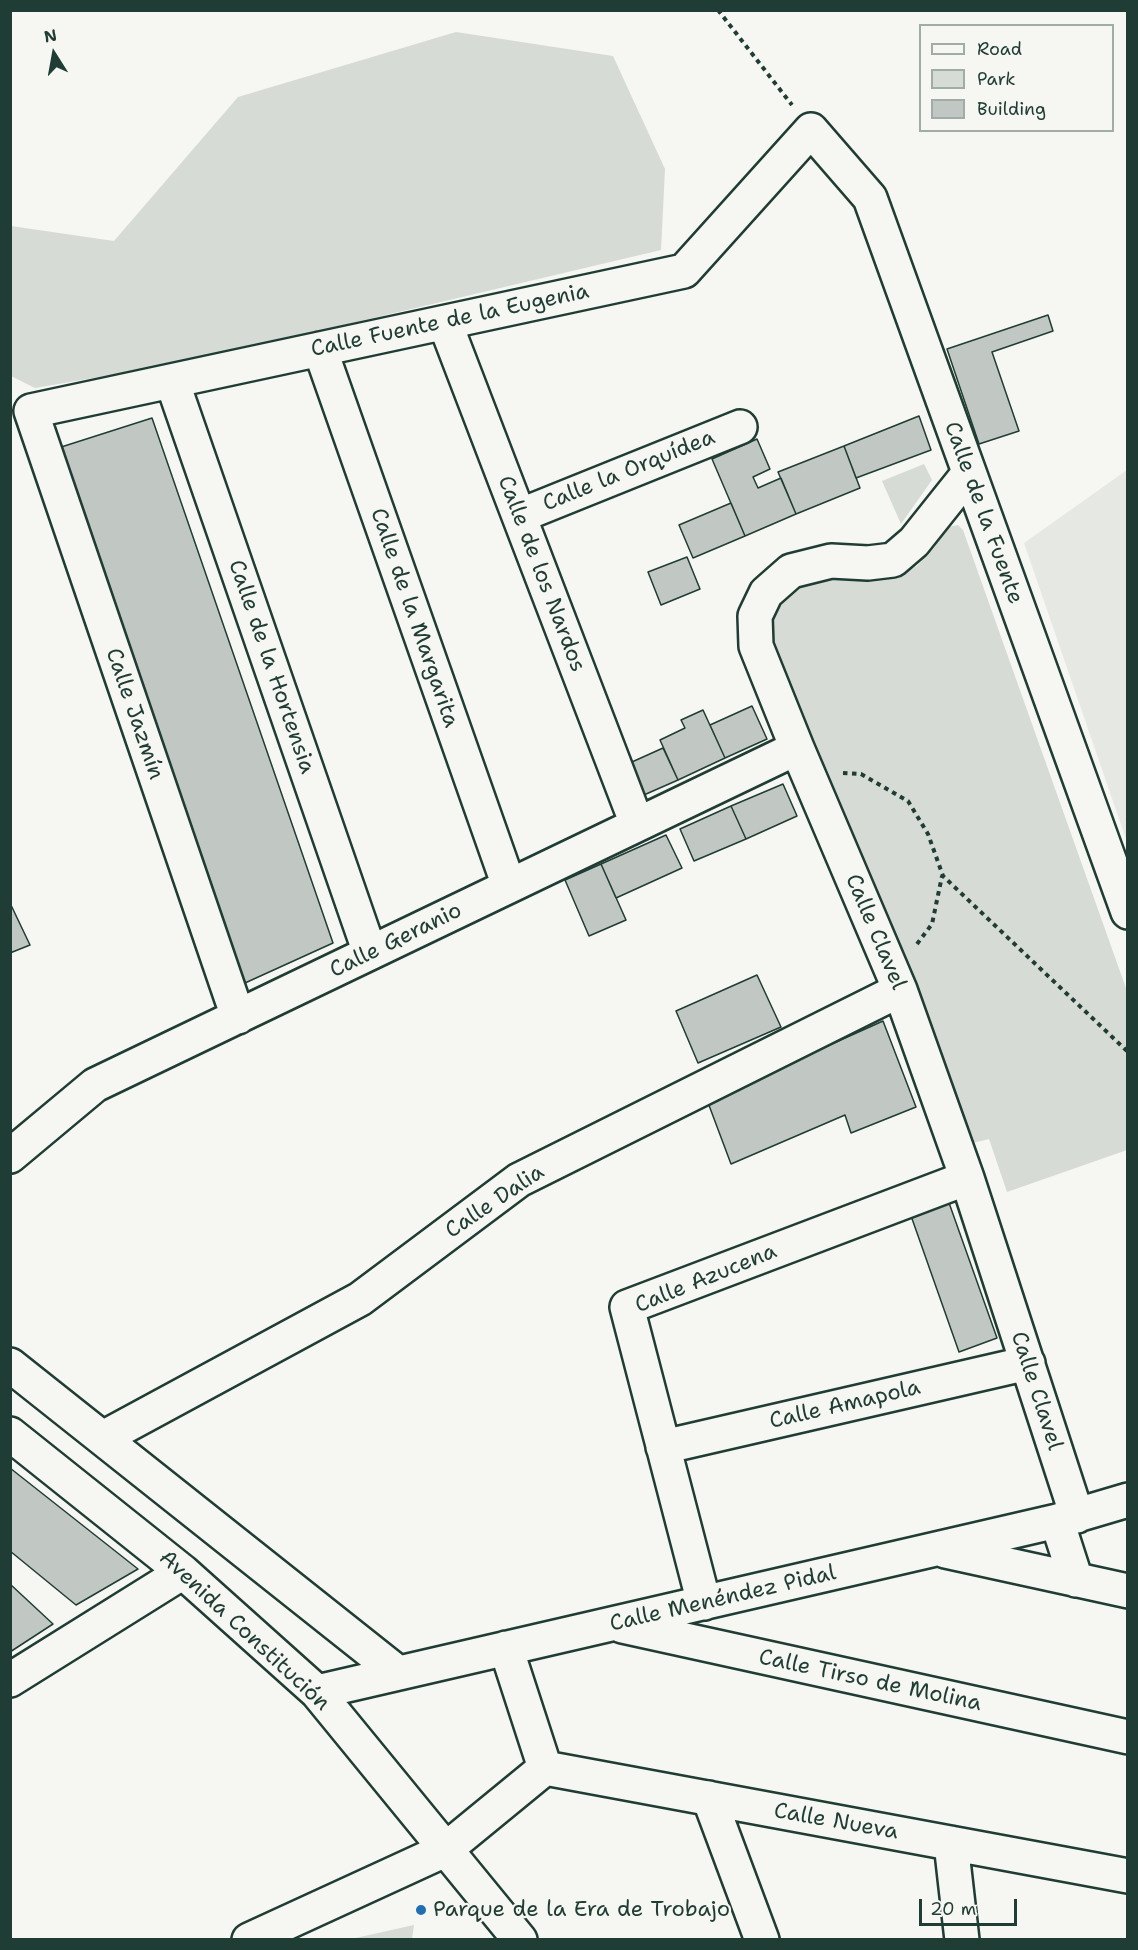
<!DOCTYPE html>
<html>
<head>
<meta charset="utf-8">
<style>
	body { margin:0 }
	#map { position:relative; width:1138px; height:1950px; overflow:hidden; background:#f6f6f2; font-family:"Shantell Sans",sans-serif }
	canvas { display:block }
	.frame { position:absolute; inset:0; border:12px solid #1f3d34; pointer-events:none }
	.legend { position:absolute; left:919px; top:24px; width:195px; height:108px; box-sizing:border-box; background:#f6f6f2; border:2px solid #a0aca6; margin:0; padding:8px 10px; list-style:none; font-size:18px; color:#1f3d34 }
	.legend li { display:flex; align-items:center; gap:12px; height:30px }
	.legend b { width:30px; border:2px solid #a0aca6 }
	.north { position:absolute; left:24px; top:24px; width:60px; height:60px; -webkit-text-stroke:4px #f6f6f2; paint-order:stroke; rotate:349deg; font-size:16px; font-weight:700; line-height:24px; text-align:center; color:#1f3d34 }
	.north::after { content:''; display:block; margin:auto; width:21px; height:27px; background:#1f3d34; clip-path:polygon(50% 0,100% 100%,50% 72%,0 100%) }
	.scale { position:absolute; left:919px; top:1899px; width:98px; height:27px; box-sizing:border-box; border:3px solid #1f3d34; border-top:0; padding-left:8px; font-size:18px; line-height:21px; white-space:nowrap; color:#1f3d34; -webkit-text-stroke:4px #f6f6f2; paint-order:stroke }
</style>
</head>
<body>
<div id="map">
<canvas width="1138" height="1950"></canvas>
<div class="frame"></div>
<ul class="legend">
<li><b style="height:8px;background:#f6f6f2"></b>Road</li>
<li><b style="height:16px;background:#d6dbd6"></b>Park</li>
<li><b style="height:16px;background:#c1c8c3"></b>Building</li>
</ul>
<div class="north">N</div>
<div class="scale">20 m</div>
</div>
<script>
const c = document.querySelector('canvas').getContext('2d');
c.lineJoin = 'round';
function paint(path, color) {
  c.fillStyle = color;
  c.fill(path, 'evenodd');
}
function toPath(rows) {
  const path = new Path2D();
  for (const r of rows) {
    path.moveTo(r[0], r[1]);
    for (let i = 2; i < r.length; i += 2) path.lineTo(r[i], r[i + 1]);
  }
  return path;
}
function stroke(path, color, width, dash) {
  c.strokeStyle = color;
  c.lineWidth = width;
  c.lineCap = dash ? 'butt' : 'round';
  c.setLineDash(dash || []);
  c.stroke(path);
}
function write(font, color, halo, rows, align = 'center') {
  c.font = font + ' "Shantell Sans",sans-serif';
  c.lineWidth = 4.5;
  c.setLineDash([]);
  c.textBaseline = 'middle';
  c.strokeStyle = halo;
  c.fillStyle = color;
  for (const [text, x, y, turn = 0] of rows) {
    c.save();
    c.translate(x, y);
    c.rotate((+turn || 0) * Math.PI / 180);
    c.textAlign = isNaN(turn) ? turn : align;
    if (halo) c.strokeText(text, 0, 0);
    c.fillText(text, 0, 0);
    c.restore();
  }
}
const built = toPath([
	[1127,470,1127,842,1024,543]
]);
const green = toPath([
	[456,32,613,56,665,169,661,250,187,362,35,388,11,376,11,226,114,241,238,97],
	[924,464,932,480,901,524,882,481],
	[958,525,963,530,1127,991,1127,1150,1007,1192,989,1139,973,1143,910,971,772,641,769,624,772,604,802,583,831,580,876,580,900,574,917,566,934,548,948,527],
	[414,1925,412,1939,351,1939]
]);
const building = toPath([
	[1048,315,1053,331,992,352,1019,431,979,444,947,349,1048,315],
	[919,416,931,450,856,478,844,446,919,416],
	[152,418,333,943,245,983,55,449,152,418],
	[757,439,770,469,753,477,758,488,781,478,796,514,745,536,712,459,757,439],
	[844,446,860,488,796,514,778,472,844,446],
	[731,503,745,536,693,558,679,525,731,503],
	[687,557,700,589,661,605,648,572,687,557],
	[752,706,767,739,725,758,710,725,752,706],
	[703,710,725,758,678,780,660,740,685,728,681,720,703,710],
	[663,748,678,780,637,798,623,766,663,748],
	[783,784,797,816,746,839,731,806,783,784],
	[731,806,746,839,694,861,680,829,731,806],
	[666,835,682,868,616,898,601,864,666,835],
	[601,864,626,920,589,936,565,880,601,864],
	[10,903,30,945,10,953,10,903],
	[757,975,781,1027,698,1063,676,1011,757,975],
	[883,1021,916,1107,851,1133,845,1115,731,1164,707,1100,883,1021],
	[948,1200,997,1338,959,1352,910,1213,948,1200],
	[10,1468,138,1569,76,1605,10,1551,10,1468],
	[10,1584,53,1624,10,1652,10,1584]
]);
const path = toPath([
	[718,10,792,105],
	[843,773,861,774,908,801,928,834,943,876,1128,1052],
	[917,944,932,924,942,876]
]);
const minor = toPath([
	[445,323,637,824],
	[320,349,509,886],
	[172,381,370,953],
	[969,473,914,542,893,560,868,563,831,561,791,571,766,593,755,616,756,646,797,748,900,990,967,1178,1077,1516],
	[519,516,740,427],
	[238,1017,31,411,684,271,811,130,870,198,1128,912],
	[10,1156,95,1085,797,748],
	[10,1365,398,1673],
	[10,1434,183,1572,317,1692,520,1940],
	[103,1438,360,1299,519,1180,900,990],
	[663,1447,1028,1363],
	[1057,1521,1076,1580],
	[945,1551,1128,1591],
	[704,1603,627,1307,967,1178],
	[622,1626,1128,1737],
	[506,1648,545,1768],
	[10,1680,183,1572],
	[317,1692,1057,1521,1128,1500],
	[709,1798,762,1940],
	[951,1843,962,1940],
	[249,1940,445,1850,545,1768,1128,1876]
]);
const markers = [
	[421,1910,6,"#1f6fb2"]
];
const streetNames = [
	["Calle Fuente de la Eugenia",450,321,-12],
	["Calle la Orquídea",629,471,-22],
	["Calle de la Fuente",983,513,70],
	["Calle de los Nardos",541,574,69],
	["Calle de la Margarita",414,618,71],
	["Calle de la Hortensia",271,667,71],
	["Calle Jazmín",134,714,71],
	["Calle Clavel",875,932,67],
	["Calle Geranio",396,941,-26],
	["Calle Dalia",495,1202,-34],
	["Calle Azucena",706,1279,-22],
	["Calle Clavel",1036,1391,72],
	["Calle Amapola",845,1405,-13],
	["Calle Menéndez Pidal",723,1599,-13],
	["Avenida Constitución",244,1631,43],
	["Calle Tirso de Molina",870,1681,12],
	["Calle Nueva",836,1822,10]
];
const poiNames = [
	["Parque de la Era de Trobajo",433,1910]
];
paint(built, '#e6e8e4');
paint(green, '#d6dbd6');
paint(building, '#c1c8c3');
stroke(building, '#1f3d34', 1.5);
stroke(minor, '#1f3d34', 38);
stroke(path, '#1f3d34', 4, [4.5, 4.5]);
stroke(minor, '#f6f6f2', 33);
for (const [x, y, r, color] of markers) {
  const dot = new Path2D();
  dot.arc(x, y, r, 0, 2 * Math.PI);
  c.fillStyle = color;
  c.fill(dot);
  stroke(dot, '#f6f6f2', 2);
}
write('22px', '#1f3d34', '#f6f6f2', streetNames);
write('22px', '#1f3d34', '#f6f6f2', poiNames, 'left');
</script>
</body>
</html>
